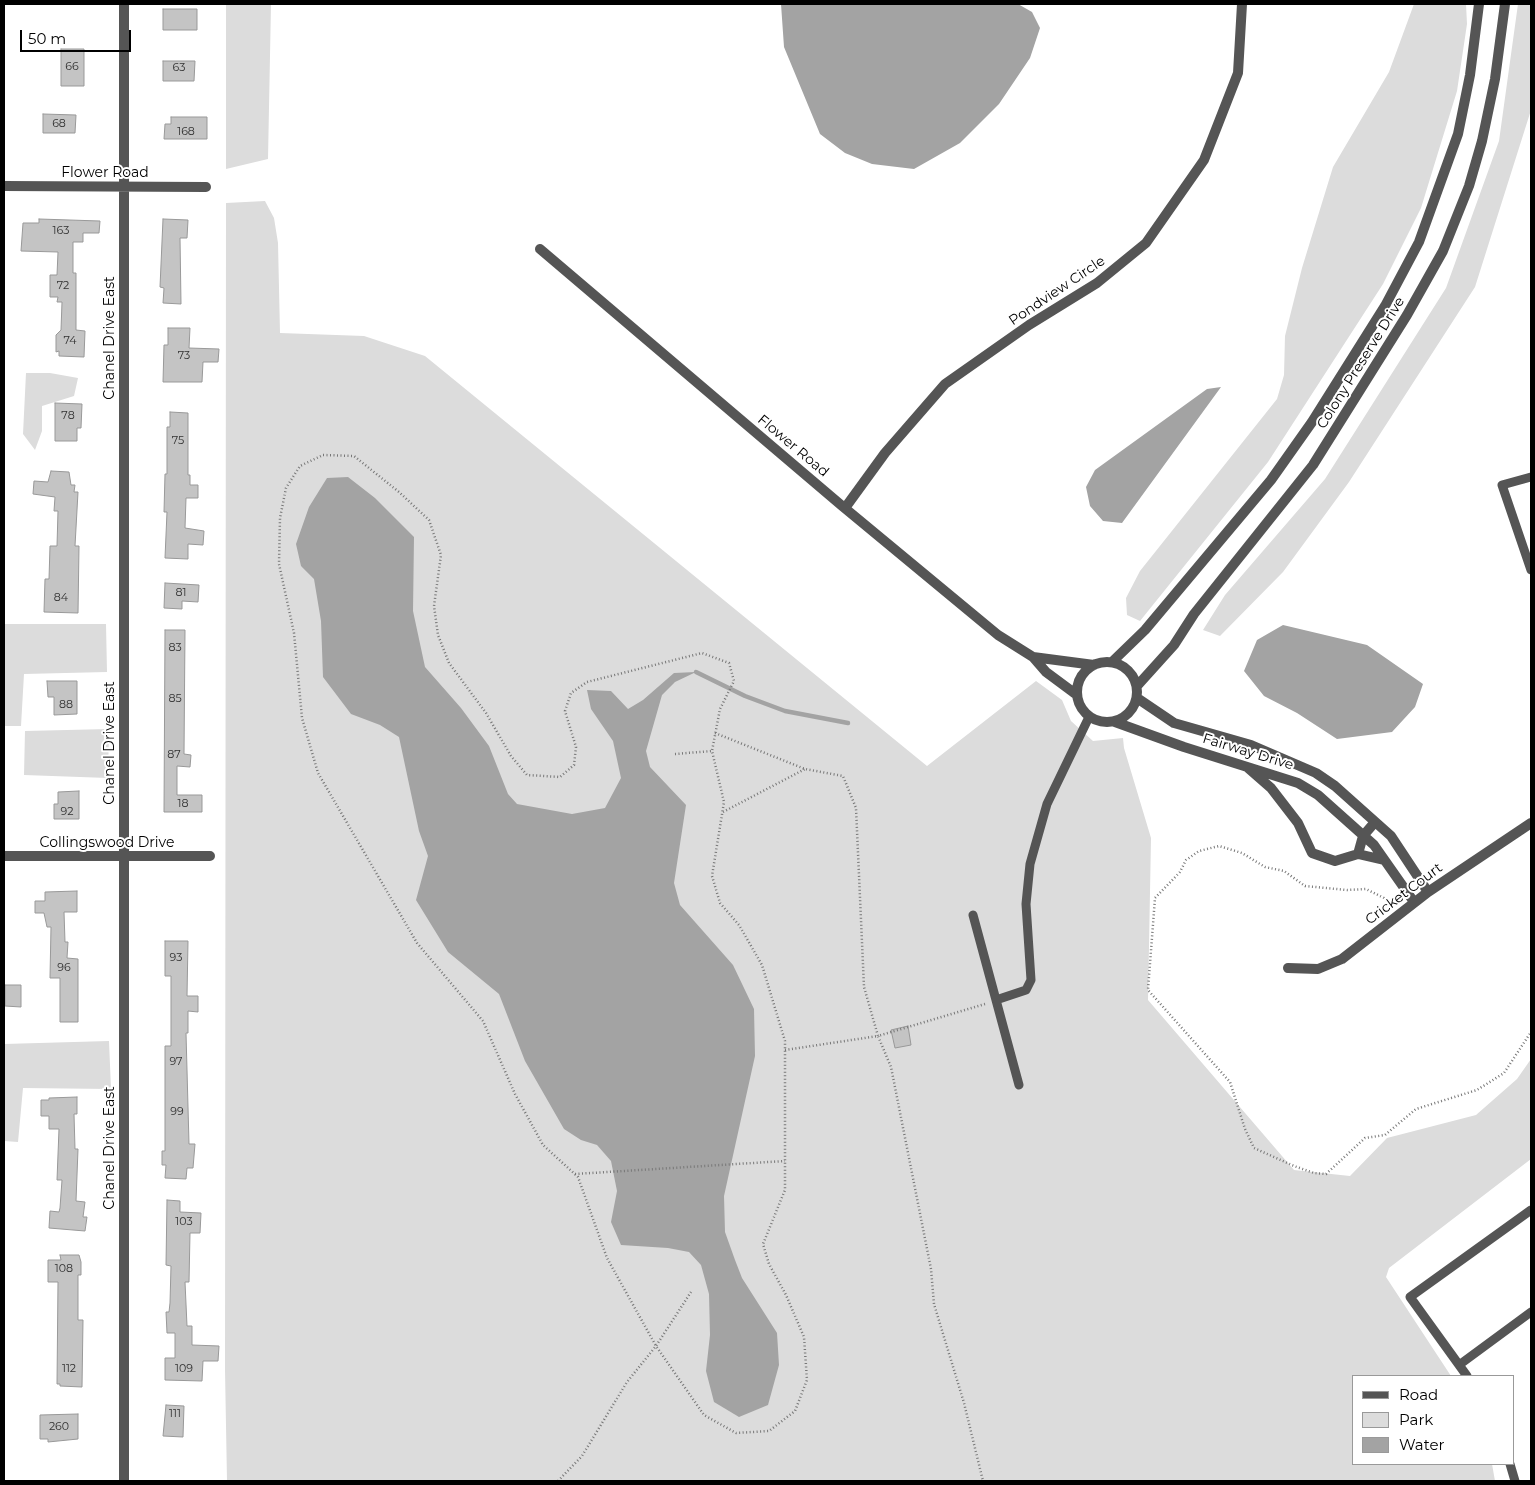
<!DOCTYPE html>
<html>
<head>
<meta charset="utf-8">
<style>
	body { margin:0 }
	#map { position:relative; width:1535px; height:1485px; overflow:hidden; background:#fff; font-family:Montserrat,sans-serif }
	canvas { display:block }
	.frame { position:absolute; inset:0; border:5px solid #000; pointer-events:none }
	.legend { position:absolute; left:1352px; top:1375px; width:162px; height:90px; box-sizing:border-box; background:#fff; border:1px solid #999; margin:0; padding:6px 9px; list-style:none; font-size:15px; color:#000 }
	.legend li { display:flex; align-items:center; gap:10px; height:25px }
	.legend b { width:25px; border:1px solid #999 }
	.scale { position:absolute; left:20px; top:30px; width:111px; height:22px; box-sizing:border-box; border:2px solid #000; border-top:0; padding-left:6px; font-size:15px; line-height:18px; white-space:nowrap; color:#000; -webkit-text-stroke:4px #fff; paint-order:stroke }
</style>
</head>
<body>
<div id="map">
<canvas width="1535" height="1485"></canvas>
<div class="frame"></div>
<ul class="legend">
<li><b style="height:6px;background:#555"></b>Road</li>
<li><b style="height:14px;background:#dcdcdc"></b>Park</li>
<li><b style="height:14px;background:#a3a3a3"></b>Water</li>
</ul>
<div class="scale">50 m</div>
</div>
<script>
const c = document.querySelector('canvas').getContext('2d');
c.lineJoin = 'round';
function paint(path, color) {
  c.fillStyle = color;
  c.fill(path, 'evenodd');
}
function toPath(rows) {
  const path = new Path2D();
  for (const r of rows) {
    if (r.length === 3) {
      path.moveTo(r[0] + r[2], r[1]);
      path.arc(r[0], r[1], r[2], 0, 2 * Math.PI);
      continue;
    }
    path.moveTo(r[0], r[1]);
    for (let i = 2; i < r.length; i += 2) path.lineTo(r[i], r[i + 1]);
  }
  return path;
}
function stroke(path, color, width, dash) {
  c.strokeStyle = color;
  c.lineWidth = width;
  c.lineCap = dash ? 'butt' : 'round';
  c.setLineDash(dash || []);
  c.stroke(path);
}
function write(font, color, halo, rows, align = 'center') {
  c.font = font + ' Montserrat,sans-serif';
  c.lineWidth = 4;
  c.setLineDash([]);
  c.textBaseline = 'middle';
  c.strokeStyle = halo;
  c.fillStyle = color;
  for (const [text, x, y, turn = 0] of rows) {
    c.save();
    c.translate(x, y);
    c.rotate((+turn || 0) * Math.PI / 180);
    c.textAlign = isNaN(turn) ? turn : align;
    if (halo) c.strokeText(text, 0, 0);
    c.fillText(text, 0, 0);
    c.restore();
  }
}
const green = toPath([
	[226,4,271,4,268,159,226,169],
	[1414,4,1466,4,1467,24,1457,91,1421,208,1383,284,1268,462,1140,621,1127,615,1126,598,1140,571,1277,399,1284,375,1285,336,1302,268,1333,167,1389,72],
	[1518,4,1531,4,1531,110,1475,287,1349,482,1283,572,1220,636,1203,630,1225,595,1325,479,1446,288,1499,141],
	[265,201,274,218,278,243,280,333,364,336,425,356,927,766,1036,681,1062,700,1071,721,1093,741,1123,738,1124,748,1151,838,1148,1000,1294,1170,1350,1176,1387,1138,1476,1115,1517,1079,1531,1059,1531,1159,1389,1268,1386,1277,1451,1376,1354,1376,1354,1464,1492,1464,1495,1481,227,1481,225,1370,226,203],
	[26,373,50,373,78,378,74,396,42,406,42,431,35,450,23,434],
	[4,624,106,624,107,672,24,674,21,726,4,726],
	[109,729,108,778,24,775,25,731],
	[109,1041,111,1089,23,1088,18,1142,4,1141,4,1044]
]);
const water = toPath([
	[781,4,1018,4,1032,12,1040,28,1030,58,999,104,960,143,914,169,872,164,845,153,820,134,784,47],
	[1221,387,1122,523,1103,521,1090,506,1086,487,1095,470,1207,389],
	[348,477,375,498,414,537,413,611,425,667,461,708,489,746,508,794,517,804,572,814,605,808,621,778,613,741,591,709,587,690,611,691,628,709,643,700,674,673,696,672,675,682,662,695,646,751,650,767,686,805,674,883,680,905,733,965,754,1009,755,1056,724,1196,725,1232,735,1260,742,1278,777,1333,779,1365,768,1405,739,1417,714,1402,706,1371,710,1335,709,1294,701,1265,689,1252,668,1248,621,1245,611,1222,617,1191,611,1161,597,1145,581,1140,564,1129,525,1061,499,994,448,952,416,900,428,856,419,831,399,737,380,725,351,714,323,677,321,621,314,579,301,566,296,544,309,507,327,478],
	[1283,625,1367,645,1423,684,1415,707,1392,732,1337,739,1297,713,1264,696,1244,671,1257,640]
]);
const stream = toPath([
	[696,672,745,696,785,711,848,723]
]);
const building = toPath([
	[163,9,197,9,197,30,163,30,163,9],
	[61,49,84,49,84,86,61,86,61,49],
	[163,61,195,61,194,81,163,81,163,61],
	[43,114,76,115,75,133,43,133,43,114],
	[171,117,207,117,207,139,164,139,165,124,171,124,171,117],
	[39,219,100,221,99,233,83,233,83,242,73,242,73,273,76,273,76,330,85,331,84,357,59,356,59,351,56,352,56,335,61,330,62,302,57,302,58,297,50,297,50,275,57,275,58,252,21,251,23,223,39,223,39,219],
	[163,219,188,220,187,238,180,238,181,304,163,303,164,288,160,287,163,219],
	[168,328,190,328,189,348,219,349,218,362,203,362,202,382,163,382,164,345,168,345,168,328],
	[55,403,82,404,81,428,77,428,77,441,55,441,55,403],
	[170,412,188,413,188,475,190,475,190,485,198,485,198,498,186,498,185,528,204,531,203,545,188,544,188,559,165,558,167,512,164,512,165,474,167,474,167,427,170,427,170,412],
	[51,471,69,472,71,485,75,485,74,492,78,492,75,546,79,546,78,613,44,612,45,579,49,579,50,546,57,546,58,511,54,511,55,497,33,494,34,481,48,482,51,471],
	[165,583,199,585,198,602,182,601,182,609,164,608,165,583],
	[165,630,185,630,184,754,191,755,190,767,177,766,177,795,202,795,202,812,164,812,165,630],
	[47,681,77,681,77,714,54,715,54,697,48,697,47,681],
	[79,791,79,819,54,819,54,804,58,804,58,792,79,791],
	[77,891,77,912,64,912,65,942,68,942,67,958,78,959,78,1022,60,1022,60,978,50,978,51,927,47,927,44,913,35,913,35,901,45,901,45,892,77,891],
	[165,941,188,941,187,996,198,996,198,1012,188,1011,188,1033,186,1033,189,1144,195,1144,193,1168,187,1168,186,1179,165,1178,166,1165,162,1165,162,1151,165,1151,165,1046,171,1046,171,976,165,976,165,941],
	[5,985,21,985,21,1007,5,1006,5,985],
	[908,1026,911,1045,895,1048,891,1030,908,1026],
	[77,1097,77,1114,74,1114,75,1149,78,1149,76,1201,85,1202,83,1217,87,1217,85,1231,49,1228,50,1211,59,1212,60,1208,62,1180,57,1180,59,1129,49,1129,49,1116,41,1116,41,1100,49,1100,49,1098,77,1097],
	[167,1200,180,1201,180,1212,201,1213,200,1233,190,1233,189,1282,185,1282,187,1326,192,1326,192,1345,219,1346,218,1361,203,1361,202,1381,165,1380,165,1358,175,1358,175,1333,167,1333,166,1312,169,1312,170,1303,171,1266,166,1265,167,1200],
	[60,1255,79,1255,81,1262,81,1275,78,1275,78,1320,83,1320,82,1387,60,1386,60,1384,57,1384,58,1282,48,1282,48,1260,61,1260,60,1255],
	[166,1405,184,1406,183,1437,163,1436,166,1405],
	[78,1414,78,1439,48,1442,48,1439,40,1439,40,1415,78,1414]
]);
const path = toPath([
	[323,455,354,456,399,492,429,520,441,555,434,606,438,635,449,663,486,713,511,756,527,775,560,777,574,765,576,747,565,711,571,693,587,682,702,653,729,663,734,681,720,709,712,751,724,802,712,876,720,903,739,925,762,965,785,1041,785,1190,763,1244,769,1264,786,1295,804,1337,807,1380,795,1411,769,1431,736,1433,704,1415,656,1346,607,1258,578,1177,543,1145,515,1094,483,1021,417,943,318,773,302,718,294,633,279,564,280,518,286,488,300,466,323,455],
	[715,733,805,769,843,776,856,808,864,987,878,1036,985,1004],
	[675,754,712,751],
	[723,812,805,769],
	[1391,906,1384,898,1366,889,1347,890,1305,886,1284,871,1265,867,1242,853,1219,846,1199,851,1186,860,1180,872,1155,898,1148,990,1230,1082,1245,1129,1254,1148,1294,1166,1314,1173,1326,1174,1365,1138,1385,1135,1416,1109,1477,1090,1504,1073,1531,1032],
	[785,1050,878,1036,891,1067,931,1269,934,1304,964,1403,983,1481],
	[575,1174,785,1161],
	[558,1481,582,1456,627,1382,656,1346,691,1292]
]);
const service = toPath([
	[1531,477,1502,485,1531,570],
	[973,915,1019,1085],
	[996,1000,1026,990,1031,980,1026,904,1030,864,1047,804,1089,717],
	[1459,1365,1531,1312],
	[1467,1376,1410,1297,1531,1210],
	[1510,1464,1515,1481]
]);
const minor = toPath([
	[124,4,124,1481],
	[4,186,206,187],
	[540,249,841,505,998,635,1033,657,1046,672,1077,695],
	[845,508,885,453,945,384,1029,325,1097,283,1146,243,1204,160,1238,73,1242,4],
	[1033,657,1094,665],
	[1107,692,30],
	[1112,662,1145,630,1271,480,1312,422,1385,306,1419,242,1458,134,1470,75,1479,4],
	[1137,686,1174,645,1194,614,1313,465,1407,315,1443,251,1469,186,1482,141,1495,79,1505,4],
	[1137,698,1174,723,1251,745,1316,773,1335,786,1391,836,1428,892],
	[1115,722,1184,747,1298,783,1318,795,1374,845,1414,902],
	[1247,767,1271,788,1298,823,1312,853,1335,861,1358,854,1384,860],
	[1358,854,1363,836,1375,822],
	[4,856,210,856],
	[1288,968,1318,969,1342,959,1428,892,1531,823]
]);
const numberNames = [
	["66",72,67],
	["63",179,68],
	["68",59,124],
	["168",186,132],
	["163",61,231],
	["72",63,286],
	["74",70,341],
	["73",184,356],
	["78",68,416],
	["75",178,441],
	["81",181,593],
	["84",61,598],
	["83",175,648],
	["85",175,699],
	["88",66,705],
	["87",174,755],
	["18",183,804],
	["92",67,812],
	["93",176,958],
	["96",64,968],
	["97",176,1062],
	["99",177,1112],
	["103",184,1222],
	["108",64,1269],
	["112",69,1369],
	["109",184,1369],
	["111",175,1414],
	["260",59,1427]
];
const streetNames = [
	["Flower Road",105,173],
	["Pondview Circle",1057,291,-34],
	["Chanel Drive East",110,338,-90],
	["Colony Preserve Drive",1361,363,-58],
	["Flower Road",793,446,40],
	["Chanel Drive East",110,743,-90],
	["Fairway Drive",1248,752,17],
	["Collingswood Drive",107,843],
	["Cricket Court",1404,894,-37],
	["Chanel Drive East",110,1148,-90]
];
paint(green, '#dcdcdc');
paint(water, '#a3a3a3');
stroke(stream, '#a3a3a3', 4.5);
paint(building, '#c4c4c4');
stroke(building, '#999', 1);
stroke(path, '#777', 2.5, [1, 2.5]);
stroke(service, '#555', 9);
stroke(minor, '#555', 10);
write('11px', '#313131', null, numberNames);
write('14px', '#000', '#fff', streetNames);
</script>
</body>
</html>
